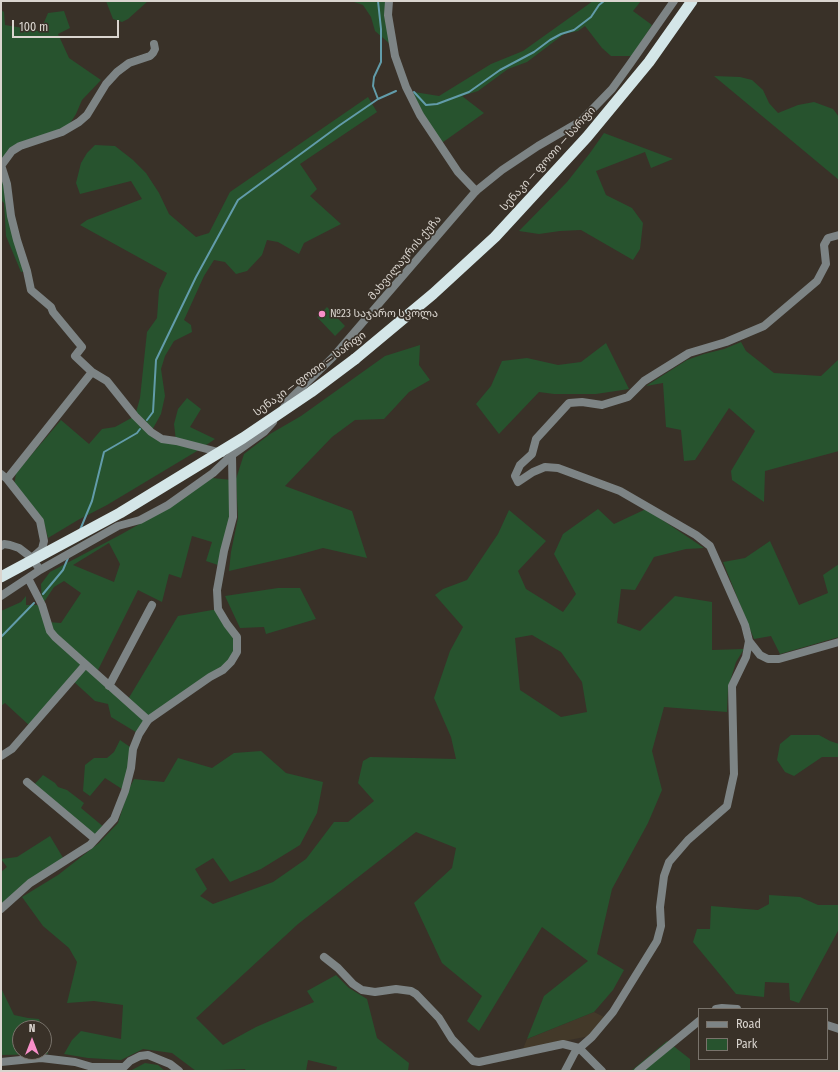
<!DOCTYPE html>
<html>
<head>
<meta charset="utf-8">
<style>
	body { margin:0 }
	#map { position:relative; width:840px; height:1072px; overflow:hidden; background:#393128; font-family:"Fira Sans Condensed",sans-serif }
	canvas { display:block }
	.frame { position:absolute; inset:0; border:2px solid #dad5cf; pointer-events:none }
	.legend { position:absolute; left:698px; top:1008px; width:130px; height:52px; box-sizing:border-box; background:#393128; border:1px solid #79736b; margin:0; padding:5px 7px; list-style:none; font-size:12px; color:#dad5cf }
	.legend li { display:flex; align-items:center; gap:8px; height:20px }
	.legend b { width:20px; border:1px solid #79736b }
	.north { position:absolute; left:12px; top:1020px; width:40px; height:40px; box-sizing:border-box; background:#393128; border:1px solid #79736b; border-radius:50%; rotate:0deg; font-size:11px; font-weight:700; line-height:16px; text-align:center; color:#dad5cf }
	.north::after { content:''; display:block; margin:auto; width:14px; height:18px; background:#f98fc9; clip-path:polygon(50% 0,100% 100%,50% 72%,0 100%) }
	.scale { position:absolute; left:12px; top:20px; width:107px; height:18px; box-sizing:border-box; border:2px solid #dad5cf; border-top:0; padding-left:5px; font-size:12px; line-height:14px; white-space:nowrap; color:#dad5cf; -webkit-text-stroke:3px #393128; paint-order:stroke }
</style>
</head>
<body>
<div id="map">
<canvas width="840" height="1072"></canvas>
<div class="frame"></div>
<ul class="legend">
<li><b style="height:5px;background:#7d8485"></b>Road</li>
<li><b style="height:11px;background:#27532e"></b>Park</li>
</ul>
<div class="north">N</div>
<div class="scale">100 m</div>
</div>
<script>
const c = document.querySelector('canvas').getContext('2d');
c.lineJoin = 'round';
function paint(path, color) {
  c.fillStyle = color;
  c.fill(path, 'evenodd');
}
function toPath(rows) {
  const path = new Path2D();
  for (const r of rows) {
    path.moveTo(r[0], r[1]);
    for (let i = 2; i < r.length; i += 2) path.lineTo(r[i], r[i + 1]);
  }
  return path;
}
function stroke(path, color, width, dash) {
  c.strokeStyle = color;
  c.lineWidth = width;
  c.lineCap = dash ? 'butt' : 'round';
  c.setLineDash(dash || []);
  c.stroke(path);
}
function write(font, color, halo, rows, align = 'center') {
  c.font = font + ' "Fira Sans Condensed","Noto Sans Georgian",sans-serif';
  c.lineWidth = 3.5;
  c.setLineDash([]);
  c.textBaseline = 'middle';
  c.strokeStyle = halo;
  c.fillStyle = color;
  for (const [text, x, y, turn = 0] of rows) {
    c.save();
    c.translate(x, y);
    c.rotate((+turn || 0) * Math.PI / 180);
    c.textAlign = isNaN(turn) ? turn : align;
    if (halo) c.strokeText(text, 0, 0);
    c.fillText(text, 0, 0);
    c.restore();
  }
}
const commercial = toPath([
	[594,1012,604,1017,590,1036,523,1049,527,1039]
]);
const green = toPath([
	[106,1,148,1,128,19,122,22,113,19],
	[351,1,388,1,390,44,375,31,371,17,363,5],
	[593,1,641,1,633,11,652,25,632,56,611,56,602,48,585,26,578,31,564,34,527,62,508,69,478,91,462,96,484,113,439,145,412,100,414,92,439,96,491,64,523,51],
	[1,10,4,12,5,25,35,30,40,32,48,13,64,11,70,28,58,34,69,58,101,80,82,100,76,114,67,128,24,142,1,166,27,271,21,272,6,236,4,203,1,200],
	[714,76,740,77,752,80,763,90,769,103,778,113,798,105,814,102,833,109,839,117,839,180],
	[368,97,377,112,300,164,317,189,310,196,341,224,304,243,299,254,278,242,267,240,262,255,247,271,236,274,225,262,214,260,204,276,184,320,191,325,192,332,174,341,165,356,161,369,165,396,161,414,151,432,176,441,174,424,178,409,187,398,201,409,190,427,215,439,202,448,107,505,78,520,48,538,43,519,14,486,16,473,61,420,89,444,102,429,115,427,135,416,140,398,147,332,157,318,159,290,167,273,80,225,87,220,142,199,131,181,80,194,76,183,81,163,87,153,95,145,115,146,133,160,146,173,159,193,169,214,196,237,209,233,230,192],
	[604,133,673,159,651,168,645,152,596,171,606,195,632,208,643,223,640,249,633,260,581,230,560,231,539,234,519,231,567,182,590,153],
	[327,307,345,326,335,336,317,317],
	[741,342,746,351,774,373,821,376,839,359,839,451,765,471,764,502,732,480,731,471,755,431,729,408,695,460,684,461,681,430,666,427,663,383,646,386,687,360,704,354,724,349],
	[606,343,629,389,596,394,554,394,539,392,499,434,476,404,491,386,502,361,527,358,558,365,581,362],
	[420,345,419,365,430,380,409,392,384,419,355,420,332,437,285,486,352,511,367,558,323,548,294,556,229,571,231,552,238,518,236,479,244,454,270,434,301,416,385,356],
	[212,478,232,480,233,517,221,566,206,561,212,542,192,536,181,578,169,574,162,602,138,590,96,674,127,701,178,616,218,609,237,637,231,662,148,720,139,734,111,717,108,704,95,701,72,680,31,727,5,703,1,706,1,611,21,602,26,596,26,605,42,605,41,584,50,572,120,535,168,508],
	[109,543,120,564,114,582,73,565],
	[64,581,81,593,61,623,48,622,42,605,54,587],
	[598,509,614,524,646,509,704,548,686,549,654,557,635,590,621,589,617,623,640,631,675,596,712,602,712,650,744,649,736,662,728,688,727,712,664,707,652,751,662,790,648,823,612,889,597,954,624,970,613,990,594,1012,527,1039,544,996,588,961,542,927,479,1031,467,1021,482,996,442,963,414,903,452,868,456,848,416,832,298,924,196,1018,223,1045,256,1027,314,1002,307,991,336,975,349,988,367,999,377,1038,409,1063,408,1071,336,1071,337,1067,308,1060,306,1071,246,1071,245,1069,196,1071,172,1053,143,1049,121,1060,88,1058,64,1054,72,1040,81,1031,121,1039,123,1005,94,1001,67,1003,77,962,69,948,43,926,22,897,58,875,99,843,118,823,128,791,134,779,164,782,178,758,212,768,234,753,261,751,286,773,323,782,317,813,300,845,261,869,230,882,213,858,195,869,207,889,200,896,213,904,273,882,306,859,334,822,348,822,374,801,358,783,363,761,370,757,456,759,451,737,434,698,450,651,463,627,435,595,443,589,467,580,498,534,509,510,546,541,518,571,526,589,563,612,576,594,554,554,563,534],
	[532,635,561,652,582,682,587,712,561,717,520,690,515,638],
	[770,541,799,605,828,593,823,575,839,564,839,637,780,654,771,636,754,639,723,562,745,558],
	[278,588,300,588,316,619,266,634,264,627,240,628,225,596],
	[791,735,819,735,830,741,839,744,839,757,822,757,794,776,785,772,777,760,780,744],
	[120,740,133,749,125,791,105,778,90,796,83,791,85,765,94,758,107,758,114,752],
	[43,775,55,783,58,787,67,790,84,803,81,808,105,828,95,839,32,787],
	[50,836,65,861,1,909,1,872,7,867,1,859,17,857],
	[769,895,800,897,818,905,839,905,839,929,799,1003,790,1000,789,983,765,982,764,997,736,994,693,942,697,929,710,929,711,906,758,910,769,904],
	[1,988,14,1015,28,1018,39,1019,42,1026,42,1028,20,1028,20,1052,44,1052,44,1035,48,1054,1,1055],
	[667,1041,690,1059,690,1071,631,1071],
	[145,1063,158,1065,165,1071,130,1071]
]);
const stream = toPath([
	[414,92,426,105,437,104,469,92,500,70,534,52,550,40,561,34,574,30,591,17,599,5,604,1],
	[378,99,373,86,374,77,381,62,381,29,378,1],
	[147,420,153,412,156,360,196,277,238,200,340,125,378,99,396,91],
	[80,530,92,501,104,452,137,433,140,429],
	[43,594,63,570,68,558],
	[1,637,34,603]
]);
const minor = toPath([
	[389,1,388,15,395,56,406,87,420,115,458,172,476,191],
	[1,165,7,184,11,216,17,240,27,271,31,290,51,307,53,312,82,347,75,356,92,372,107,381,135,416,151,432,162,439,176,441,222,453],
	[1,166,12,151,20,146,62,132,79,122,87,115,106,84,117,72,129,63,150,56,153,53,155,49,154,44],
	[1,474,7,479,40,521,44,541,42,549,34,556],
	[7,479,92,372],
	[1,546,4,544,10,545,19,548,32,558,40,570],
	[28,578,42,605,50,631,55,637,148,720],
	[1,596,40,570,118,526,140,520,168,505,213,473,232,455],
	[749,641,760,655,768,659,779,659,839,642],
	[109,686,152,605],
	[1,756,12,749,85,665],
	[27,782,95,839],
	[324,957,338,968,353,984,362,990,375,992,396,989,411,991,416,994,439,1018,452,1039,473,1061,479,1062,563,1044,579,1048,602,1071],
	[716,1009,722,1008,737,1009],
	[827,1025,839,1029],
	[1,1062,41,1058,75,1062,92,1067,124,1067,130,1061,140,1056,148,1055,170,1064,179,1071],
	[565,1071,575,1052,592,1037,613,1012,657,941,661,926,660,907,664,876,669,862,688,840,727,806,734,774,732,686,746,657,749,641,745,625,710,546,696,535,620,491,558,468,545,467,533,472,518,482,515,476,520,465,532,454,536,439,569,403,582,402,602,405,628,397,644,381,689,353,726,342,764,326,817,281,826,264,824,245,828,238,839,235],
	[638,1071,699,1021]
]);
const tertiary = toPath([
	[283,409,288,401,333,357,476,191,502,170,538,146,581,121,612,89,630,64,674,1],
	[1,909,30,883,90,845,114,819,125,791,131,768,133,749,139,734,148,720,210,677,223,670,231,662,237,652,237,637,227,624,218,609,217,590,224,551,233,517,232,455,264,432,273,422]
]);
const trunk = toPath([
	[355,359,433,294,495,237,587,137,649,62,692,1]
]);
const trunkBridge = toPath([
	[1,577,120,513,243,438,311,392,355,359]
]);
const markers = [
	[322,314,4,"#f98fc9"]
];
const streetNames = [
	["სენაკი — ფოთი — სარფი",548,159,-48],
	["მახვილაურის ქუჩა",405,258,-50],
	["სენაკი — ფოთი — სარფი",310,374,-36]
];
const poiNames = [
	["№23 საჯარო სკოლა",330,314]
];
paint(commercial, '#433929');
paint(green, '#27532e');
stroke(stream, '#629caa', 2);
stroke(minor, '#7d8485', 8);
stroke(tertiary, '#7d8485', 8);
stroke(trunk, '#d4e6e8', 11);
stroke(trunkBridge, '#d4e6e8', 11);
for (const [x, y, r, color] of markers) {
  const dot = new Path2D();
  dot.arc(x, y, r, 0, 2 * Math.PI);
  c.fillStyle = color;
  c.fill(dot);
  stroke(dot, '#393128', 1.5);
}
write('11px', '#dad5cf', '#393128', streetNames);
write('11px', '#dad5cf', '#393128', poiNames, 'left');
</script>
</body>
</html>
